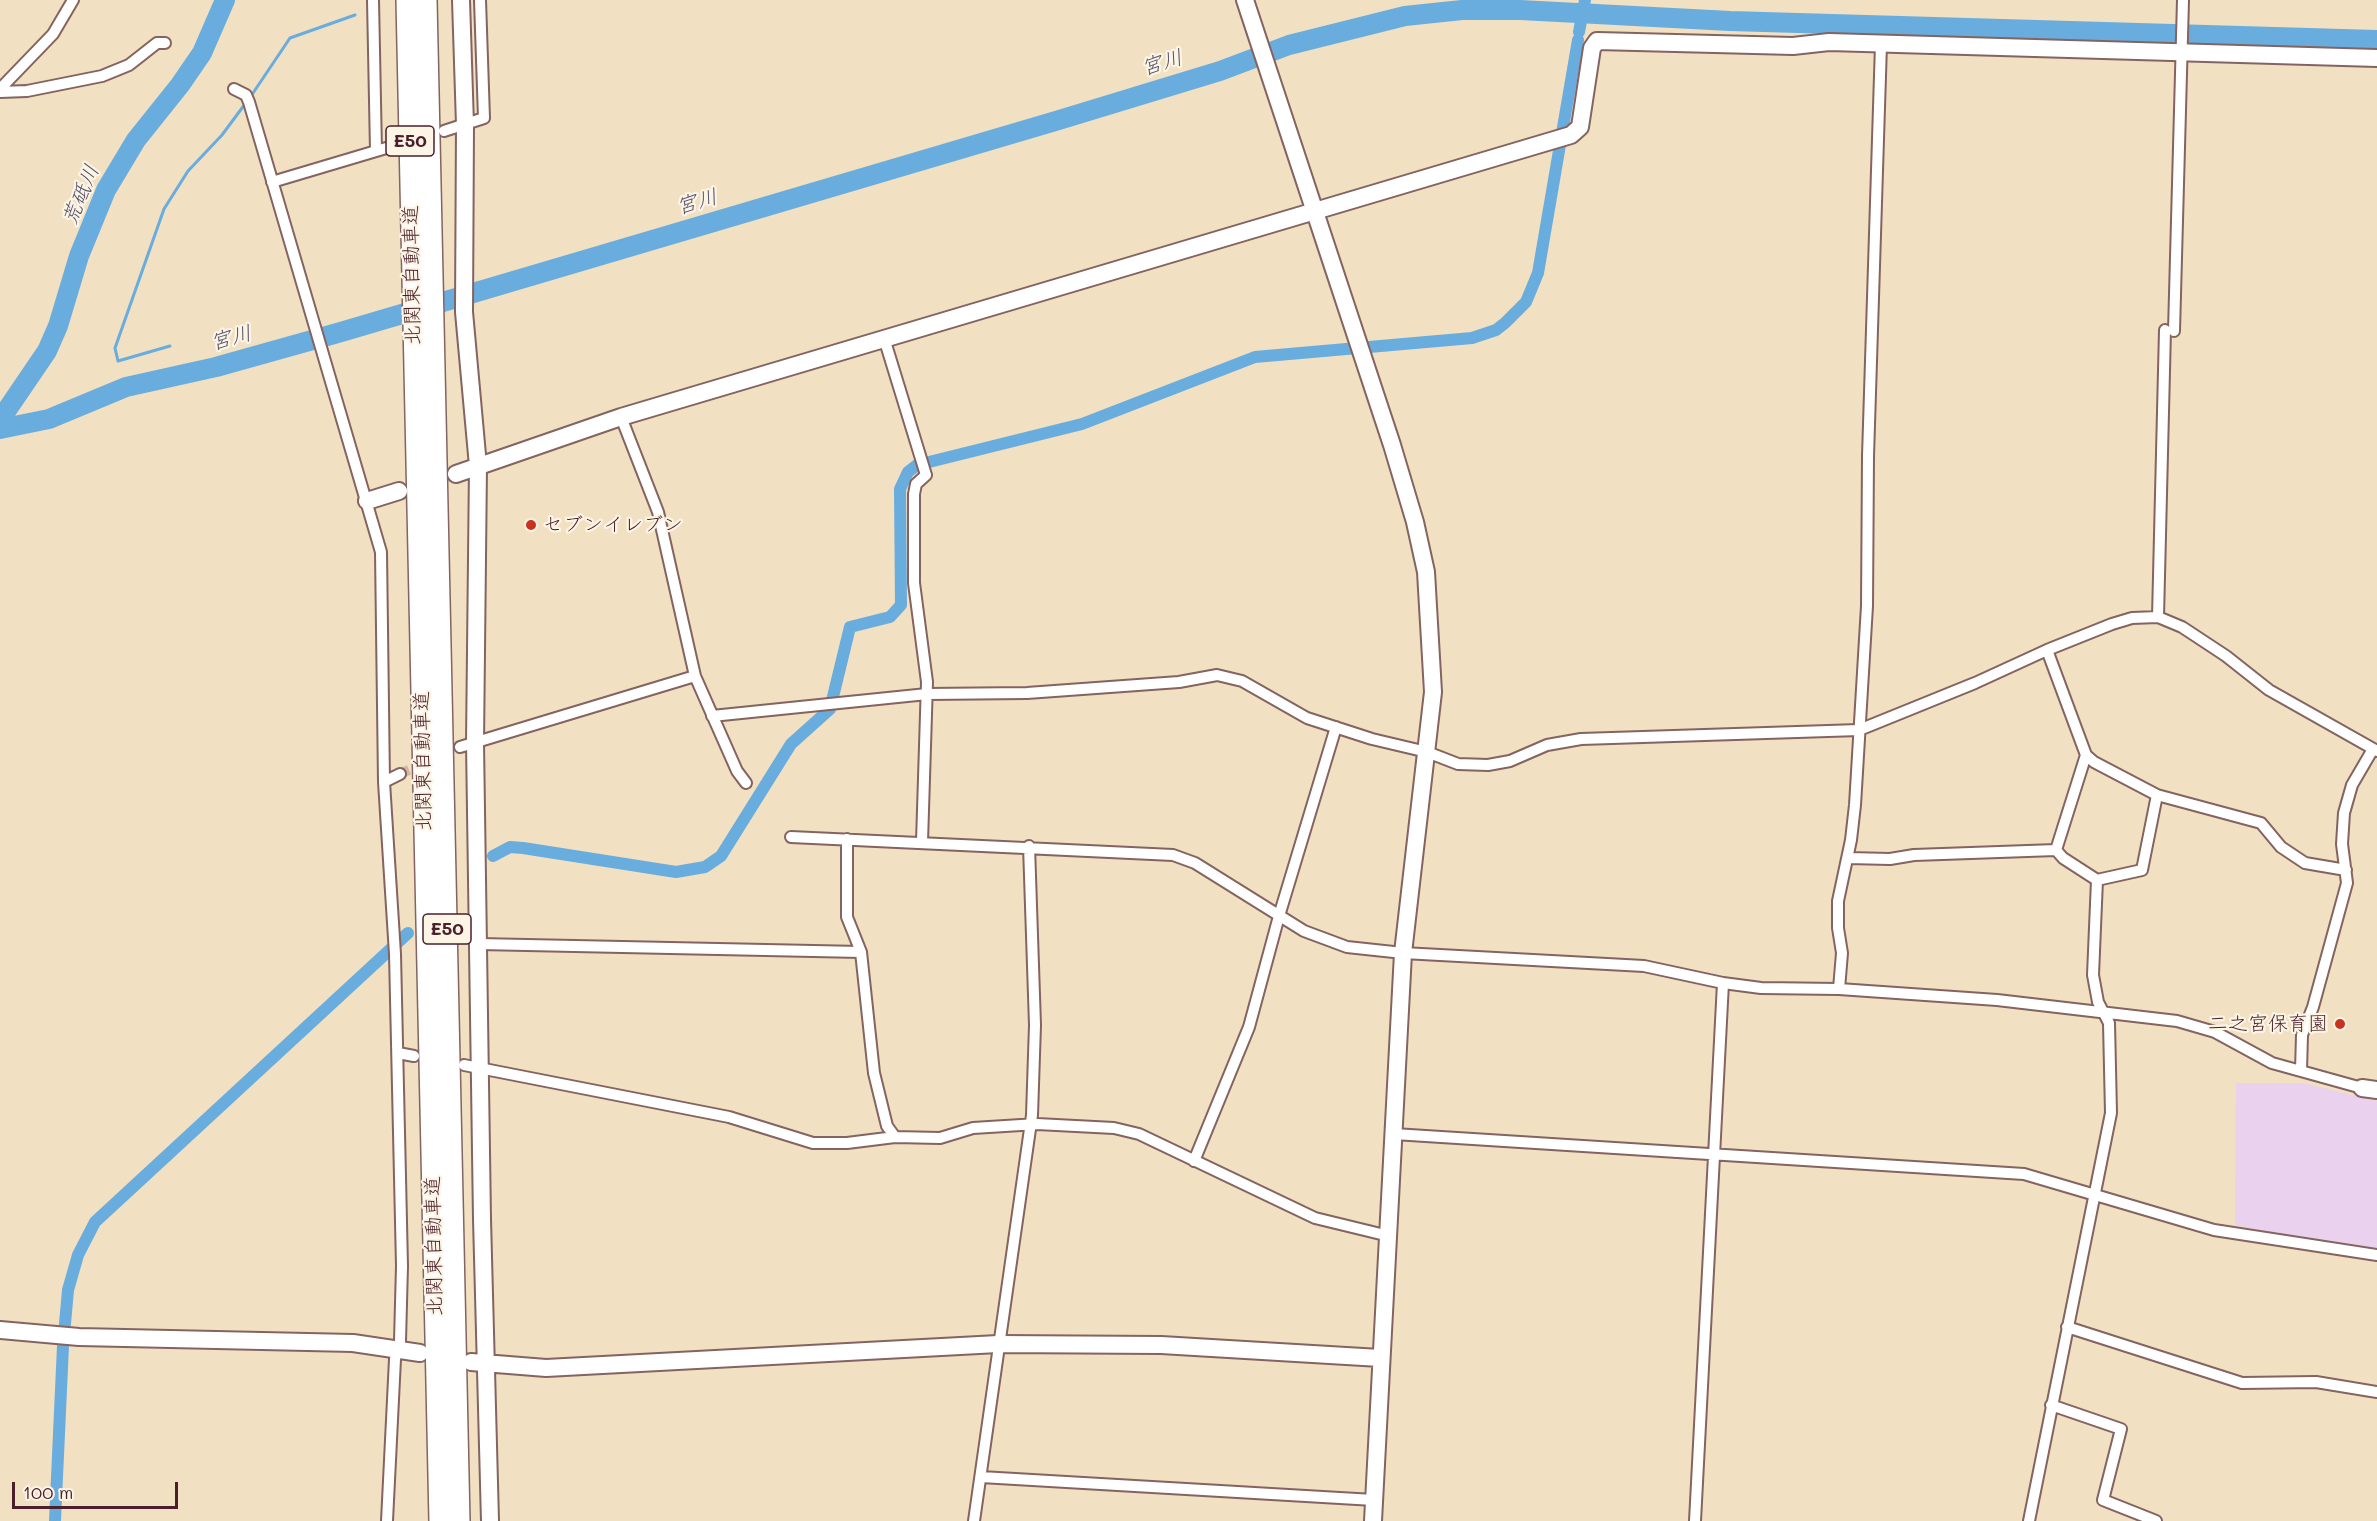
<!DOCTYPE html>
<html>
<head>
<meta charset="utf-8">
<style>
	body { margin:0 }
	#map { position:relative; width:2377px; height:1521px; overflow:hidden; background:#f1e0c1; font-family:Mali,sans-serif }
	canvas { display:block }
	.scale { position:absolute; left:12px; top:1482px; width:166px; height:27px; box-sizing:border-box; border:3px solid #4a1f2b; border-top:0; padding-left:8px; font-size:18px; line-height:21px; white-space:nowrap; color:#4a1f2b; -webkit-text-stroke:4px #fcf5e5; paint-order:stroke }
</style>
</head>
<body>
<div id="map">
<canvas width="2377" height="1521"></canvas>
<div class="scale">100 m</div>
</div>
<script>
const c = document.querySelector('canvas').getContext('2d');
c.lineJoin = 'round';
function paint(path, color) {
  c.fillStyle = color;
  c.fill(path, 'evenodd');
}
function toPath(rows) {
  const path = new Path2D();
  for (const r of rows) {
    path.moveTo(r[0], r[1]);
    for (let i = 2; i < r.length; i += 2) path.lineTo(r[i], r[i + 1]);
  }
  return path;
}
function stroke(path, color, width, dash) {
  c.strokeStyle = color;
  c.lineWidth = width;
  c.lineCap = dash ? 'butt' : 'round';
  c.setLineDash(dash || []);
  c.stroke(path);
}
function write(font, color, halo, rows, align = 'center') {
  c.font = font + ' Mali,"Klee One",sans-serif';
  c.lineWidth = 4.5;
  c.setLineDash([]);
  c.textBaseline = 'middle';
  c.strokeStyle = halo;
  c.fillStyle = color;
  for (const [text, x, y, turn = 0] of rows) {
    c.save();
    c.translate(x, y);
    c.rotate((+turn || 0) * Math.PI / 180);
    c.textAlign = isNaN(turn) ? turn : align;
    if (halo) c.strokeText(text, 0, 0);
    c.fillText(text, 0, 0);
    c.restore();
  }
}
const built = toPath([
	[2236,1083,2303,1083,2377,1101,2377,1249,2311,1243,2298,1238,2235,1225]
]);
const stream = toPath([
	[249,99,290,38,355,15],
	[170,346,118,361,115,348,164,209,188,171,222,135,245,104],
	[125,381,126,387]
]);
const canal = toPath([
	[1579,32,1585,0],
	[493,856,510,847,523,848,676,872,705,867,721,856,791,744,830,709,850,627,890,617,901,605,900,489,908,472,917,465,1082,424,1255,357,1472,338,1496,330,1505,323,1526,302,1538,273,1578,40],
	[55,1521,63,1346,68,1290,78,1255,95,1222,408,933]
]);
const river = toPath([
	[0,420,47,351,58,326,79,256,106,190,136,140,180,85,202,53,225,0],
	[0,429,49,419,126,387,216,367,341,332,1059,120,1220,71,1289,45,1405,16,1462,10,1520,10,1730,21,2377,40]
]);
const streetTunnel = toPath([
	[400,774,424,763]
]);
const street = toPath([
	[373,0,376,151],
	[0,89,53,34,73,0],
	[234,89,246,95,249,102,381,552,384,782,395,954,402,1266,400,1341,395,1359,387,1521],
	[0,92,27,91,102,76,129,65,157,43,165,43],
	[444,131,484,118,480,0],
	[272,182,393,146],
	[2174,331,2183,0],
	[884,338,926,475,916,484,914,494,914,583,927,682,922,842],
	[621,417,658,512,695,676,737,771,746,783],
	[2158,617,2165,330],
	[2047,650,2086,755,2056,850],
	[712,716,927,694,1027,693,1179,682,1217,675,1242,681,1307,718,1372,739,1427,752,1458,764,1488,765,1510,761,1547,745,1581,739,1859,730,1975,683,2047,650,2112,624,2132,618,2158,617,2182,627,2226,656,2269,690,2377,751],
	[460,747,695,676],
	[2086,755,2094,762,2157,795,2142,870,2097,880],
	[384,782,400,774],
	[2157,795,2261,823,2281,847,2305,863,2346,870],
	[791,837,1173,855,1195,863,1304,931,1347,947,1403,953,1644,966,1723,983,1761,988,1839,989,1997,1000,2177,1021,2215,1032,2272,1063,2362,1088],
	[847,839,847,917,861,952,874,1073,887,1126,895,1137],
	[1848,858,1890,859,1914,855,2056,850],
	[479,944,861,952],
	[1839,989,1842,953,1838,928,1838,901,1851,840,1855,805,1867,606,1868,456,1881,44],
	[398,1053,414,1056],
	[464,1065,729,1117,813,1143,847,1143,895,1137,940,1138,973,1128,1037,1124,1114,1128,1139,1134,1315,1218,1389,1236],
	[2301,1071,2302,1035,2313,1007,2347,883,2342,844,2344,813,2352,785,2373,749],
	[1394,1134,2024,1174,2214,1230,2377,1255],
	[1194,1161,1249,1027,1279,916,1336,727],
	[2067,1327,2242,1383,2316,1382,2377,1392],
	[2051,1405,2121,1429,2103,1500,2156,1521],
	[981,1477,1374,1500],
	[974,1521,1032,1115,1035,1025,1029,846],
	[1695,1521,1723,983],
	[2029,1521,2111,1113,2109,1023,2098,1002,2093,975,2097,880,2063,858,2056,850]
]);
const secondary = toPath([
	[461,0,465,125,464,312,478,466,475,743,482,1219,490,1521],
	[1245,0,1392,445,1415,522,1426,572,1433,692,1403,953,1373,1521],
	[456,474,621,417,1571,135,1580,127,1592,48,1597,41,1793,46,1829,42,2377,58],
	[367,501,399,491],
	[2362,1088,2377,1090],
	[0,1330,79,1337,353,1343,420,1353],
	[471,1362,546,1368,998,1344,1161,1345,1380,1358]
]);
const highway = toPath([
	[407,0,440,1521],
	[426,0,459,1521]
]);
const markers = [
	[531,525,6,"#c8321e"],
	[2340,1024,6,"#c8321e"]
];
const shields = [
	[410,141,48],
	[447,929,48]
];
const shieldNames = [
	["E50",410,141],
	["E50",447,929]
];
const streetNames = [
	["北関東自動車道",412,275,-91],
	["北関東自動車道",423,761,-91],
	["北関東自動車道",434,1246,-91]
];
const poiNames = [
	["セブンイレブン",543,525],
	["二之宮保育園",2328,1024,"right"]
];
const waterNames = [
	["宮川",1162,63,-17],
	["荒砥川",81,195,-67],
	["宮川",697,202,-16],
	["宮川",231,338,-15]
];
paint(built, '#ead1ed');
stroke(stream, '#69adde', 3);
stroke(canal, '#69adde', 12);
stroke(river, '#69adde', 20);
stroke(streetTunnel, '#d0b9a3', 10, [10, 5]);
stroke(street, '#846360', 14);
stroke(secondary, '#846360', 20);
stroke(highway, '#846360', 24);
stroke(street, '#fff', 10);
stroke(secondary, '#fff', 16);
stroke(highway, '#fff', 21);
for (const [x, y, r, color] of markers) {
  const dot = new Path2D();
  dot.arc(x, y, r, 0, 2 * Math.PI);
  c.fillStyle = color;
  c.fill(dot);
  stroke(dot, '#fcf5e5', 2);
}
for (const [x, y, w] of shields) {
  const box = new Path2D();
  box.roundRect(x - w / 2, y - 15, w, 30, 4.5);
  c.fillStyle = '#fcf5e5';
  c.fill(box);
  stroke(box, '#4a1f2b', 1.5);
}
write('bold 18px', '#4a1f2b', null, shieldNames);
write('20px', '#4a1f2b', '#fcf5e5', streetNames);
write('20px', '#4a1f2b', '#fcf5e5', poiNames, 'left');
write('italic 21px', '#55516a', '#fcf5e5', waterNames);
</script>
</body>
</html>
